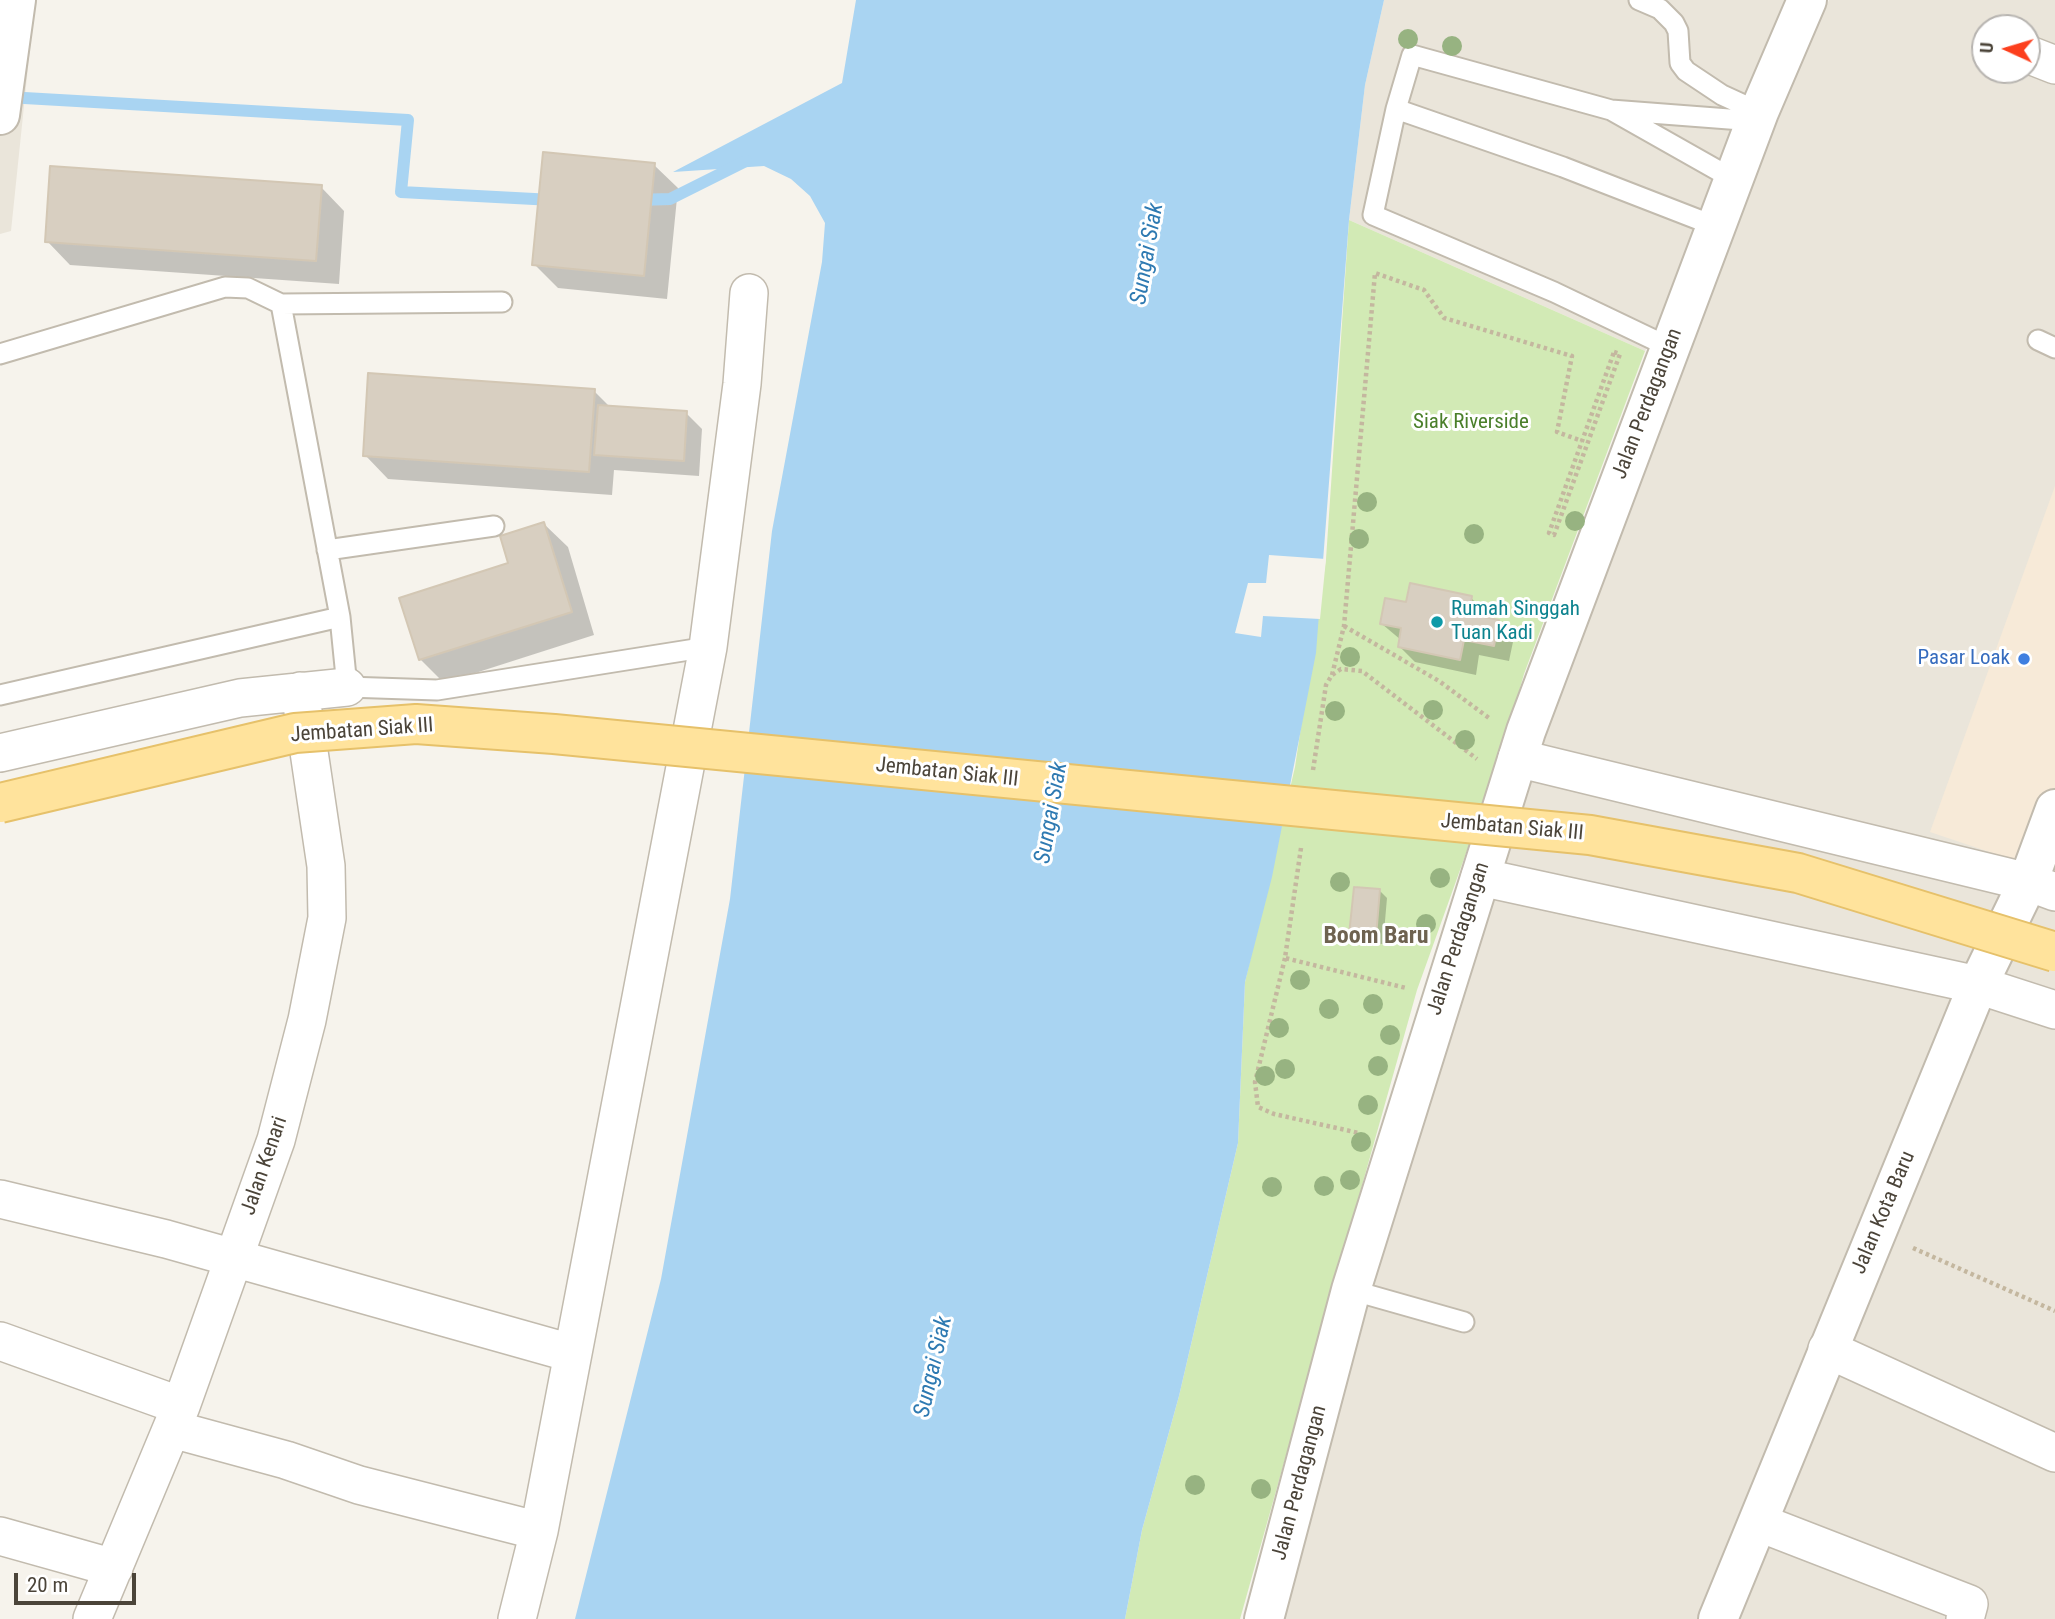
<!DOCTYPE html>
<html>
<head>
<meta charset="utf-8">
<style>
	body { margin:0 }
	#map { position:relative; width:2055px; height:1619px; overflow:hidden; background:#f6f3ec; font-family:"Roboto Condensed",sans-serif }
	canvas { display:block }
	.north { position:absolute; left:1971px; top:14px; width:70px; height:70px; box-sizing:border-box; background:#fff; border:2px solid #b7b4b0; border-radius:50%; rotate:274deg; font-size:19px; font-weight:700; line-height:28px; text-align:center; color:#4b4439 }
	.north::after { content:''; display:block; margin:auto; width:24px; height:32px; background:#fc3f1d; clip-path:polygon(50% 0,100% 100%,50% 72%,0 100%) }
	.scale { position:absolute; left:14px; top:1573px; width:122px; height:32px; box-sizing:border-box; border:4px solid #4b4439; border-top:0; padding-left:9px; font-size:21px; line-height:24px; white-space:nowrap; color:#4b4439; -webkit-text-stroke:5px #fff; paint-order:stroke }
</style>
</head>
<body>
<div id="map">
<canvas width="2055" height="1619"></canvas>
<div class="north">U</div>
<div class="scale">20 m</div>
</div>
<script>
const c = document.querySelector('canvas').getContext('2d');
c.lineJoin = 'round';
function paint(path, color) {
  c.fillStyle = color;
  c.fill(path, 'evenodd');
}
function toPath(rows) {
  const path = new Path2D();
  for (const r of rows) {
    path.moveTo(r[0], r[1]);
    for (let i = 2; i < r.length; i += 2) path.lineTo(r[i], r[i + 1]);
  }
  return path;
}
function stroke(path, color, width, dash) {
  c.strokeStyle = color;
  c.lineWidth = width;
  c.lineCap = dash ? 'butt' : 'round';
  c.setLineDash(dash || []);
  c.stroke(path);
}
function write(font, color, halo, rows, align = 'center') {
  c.font = font + ' "Roboto Condensed",sans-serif';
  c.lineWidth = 6;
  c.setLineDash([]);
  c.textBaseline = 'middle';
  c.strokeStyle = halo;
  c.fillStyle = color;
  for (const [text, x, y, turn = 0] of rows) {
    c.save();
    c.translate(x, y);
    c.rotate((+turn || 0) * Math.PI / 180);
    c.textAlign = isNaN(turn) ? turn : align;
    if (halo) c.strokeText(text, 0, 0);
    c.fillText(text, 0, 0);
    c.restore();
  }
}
const residential = toPath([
	[0,0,35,0,11,231,0,234],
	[1384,0,1792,0,1704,221,1645,351,1349,220,1365,85],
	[1829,0,2055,0,2055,1619,1284,1619,1371,1295,1419,1133,1545,738,1778,119],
	[1985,28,2027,28,2027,70,1985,70]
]);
const commercial = toPath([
	[2055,486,2055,874,1930,832]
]);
const green = toPath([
	[1349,220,1645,351,1524,674,1498,764,1417,990,1240,1619,1125,1619,1142,1530,1179,1396,1238,1143,1245,982,1295,767,1326,559]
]);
const water = toPath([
	[856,0,1384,0,1365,85,1349,220,1316,653,1272,877,1245,982,1238,1143,1179,1396,1142,1530,1125,1619,575,1619,661,1279,730,899,772,531,822,262,825,223,810,196,791,179,764,166,673,172,842,83]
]);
const pier = toPath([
	[1269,555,1326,559,1320,619,1263,616,1261,637,1235,633,1248,583,1266,583]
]);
const shadow = toPath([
	[654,165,678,188,667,299,558,288,534,264],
	[321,187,344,211,339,284,70,265,47,241],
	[594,391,611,408,686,413,702,429,699,476,614,470,612,495,388,479,365,455],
	[544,524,568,547,594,635,444,683,420,659,511,564],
	[1471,598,1487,613,1486,619,1498,621,1514,637,1509,661,1479,655,1476,675,1415,662,1400,647,1401,640,1382,624,1408,604],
	[1379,890,1387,898,1383,944,1359,942,1351,934]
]);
const stream = toPath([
	[7,97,408,120,401,192,553,200],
	[637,200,670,199,746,161]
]);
const building = toPath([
	[543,152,655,163,644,276,532,265,543,152],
	[50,166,322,185,316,261,45,242,50,166],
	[368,373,595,389,589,472,363,456,368,373],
	[598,405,687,411,684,461,594,455,598,405],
	[544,522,572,612,419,660,399,598,508,563,500,536,544,522],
	[1410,583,1472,596,1469,614,1499,620,1494,646,1464,640,1460,660,1398,647,1401,628,1380,624,1385,598,1406,602,1410,583],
	[1354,887,1380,889,1376,937,1349,935,1354,887]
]);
const path = toPath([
	[1614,352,1620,354,1588,442,1554,535,1549,533,1614,352],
	[1344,626,1439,681,1489,718],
	[1332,675,1344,626,1375,273,1424,290,1444,318,1572,356,1557,432,1582,441],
	[1313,770,1326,685,1332,675,1341,669,1362,671,1477,759],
	[1301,848,1285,958,1406,988],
	[1285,958,1255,1082,1258,1107,1274,1114,1359,1133],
	[1913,1248,2055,1311]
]);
const service = toPath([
	[1639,0,1660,9,1674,23,1678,31,1680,63,1686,71,1722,95,1759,112],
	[1396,109,1412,55,1611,110],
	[1733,179,1611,110,1755,121],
	[281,304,340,617,347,687,437,690,708,647],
	[2038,340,2055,348],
	[1669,347,1554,292,1373,215,1396,109,1563,167,1715,226],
	[0,354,225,287,248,288,281,304,502,302],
	[327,550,494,526],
	[0,695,340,617],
	[1351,1290,1464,1322]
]);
const minor = toPath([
	[2027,54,2055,65],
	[0,753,240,698,347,687],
	[1517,758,2028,882,2055,892],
	[1480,877,1978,985,2055,1010],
	[0,1199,166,1239,571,1353],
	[0,1341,181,1406],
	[1827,1349,2055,1453],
	[172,1429,286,1460,359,1485,539,1531],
	[1760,1523,1969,1604,1965,1619],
	[0,1536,114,1568],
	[92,1619,181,1406,276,1140,307,1020,327,918,326,866,300,691],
	[517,1619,539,1531,708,647,742,384,749,293]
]);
const tertiary = toPath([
	[0,115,16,0],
	[1264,1619,1351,1290,1526,731,1759,112,1807,0],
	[1718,1619,1978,985,2028,882,2055,809]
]);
const primaryBridge = toPath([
	[0,803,295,733,416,724,554,734,1590,835,1798,873,2055,952]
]);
const trees = [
	[1408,39],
	[1452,46],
	[1367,502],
	[1575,521],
	[1474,534],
	[1359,539],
	[1350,657],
	[1433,710],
	[1335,711],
	[1465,740],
	[1440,878],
	[1340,882],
	[1426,924],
	[1300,980],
	[1373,1004],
	[1329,1009],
	[1279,1028],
	[1390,1035],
	[1378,1066],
	[1285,1069],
	[1265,1076],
	[1368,1105],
	[1361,1142],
	[1350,1180],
	[1324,1186],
	[1272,1187],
	[1195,1485],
	[1261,1489]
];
const markers = [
	[1437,622,7,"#0f9aa8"],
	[2024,659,7,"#3f7fe0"]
];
const streetNames = [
	["Jalan Perdagangan",1648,404,-69],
	["Jembatan Siak III",362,731,-4],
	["Jembatan Siak III",947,773,6],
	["Jembatan Siak III",1512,828,5],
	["Jalan Perdagangan",1459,939,-72],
	["Jalan Kenari",265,1166,-71],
	["Jalan Kota Baru",1884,1213,-67],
	["Jalan Perdagangan",1300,1483,-75]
];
const parkNames = [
	["Siak Riverside",1471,423]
];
const cultureNames = [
	["Rumah Singgah",1451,610],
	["Tuan Kadi",1451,634]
];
const shopNames = [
	["Pasar Loak",2010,659]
];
const waterNames = [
	["Sungai Siak",1148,254,-80],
	["Sungai Siak",1052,813,-80],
	["Sungai Siak",934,1367,-77]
];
const quarterNames = [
	["Boom Baru",1376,937]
];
paint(residential, '#eae5da');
paint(commercial, '#f7ead8');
paint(green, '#d2eab5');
paint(water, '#a9d4f2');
paint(pier, '#f6f3ec');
paint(shadow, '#0003');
stroke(stream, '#a9d4f2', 12);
paint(building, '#d8cfc1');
stroke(building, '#d3c7b4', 2);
stroke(service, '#c2bbae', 23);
stroke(minor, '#c2bbae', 40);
stroke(tertiary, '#c2bbae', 42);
stroke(path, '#c4b79f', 4.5, [3.5, 3.5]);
stroke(service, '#fff', 19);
stroke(minor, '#fff', 37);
stroke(tertiary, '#fff', 38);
stroke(primaryBridge, '#e6c16a', 42, []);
stroke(primaryBridge, '#ffe39c', 38);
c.fillStyle = '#97b381';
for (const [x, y] of trees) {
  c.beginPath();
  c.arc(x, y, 10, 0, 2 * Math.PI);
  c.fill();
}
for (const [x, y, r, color] of markers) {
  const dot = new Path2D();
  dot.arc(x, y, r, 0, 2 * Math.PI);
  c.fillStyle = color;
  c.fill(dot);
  stroke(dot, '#fff', 2.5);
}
write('21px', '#4b4439', '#fff', streetNames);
write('21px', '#4a7f2a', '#fff', parkNames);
write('21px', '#0d838f', '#fff', cultureNames, 'left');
write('21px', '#366cbe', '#fff', shopNames, 'right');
write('italic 23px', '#2e7ab2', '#fff', waterNames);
write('bold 24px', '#6e6250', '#fff', quarterNames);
</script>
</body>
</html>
